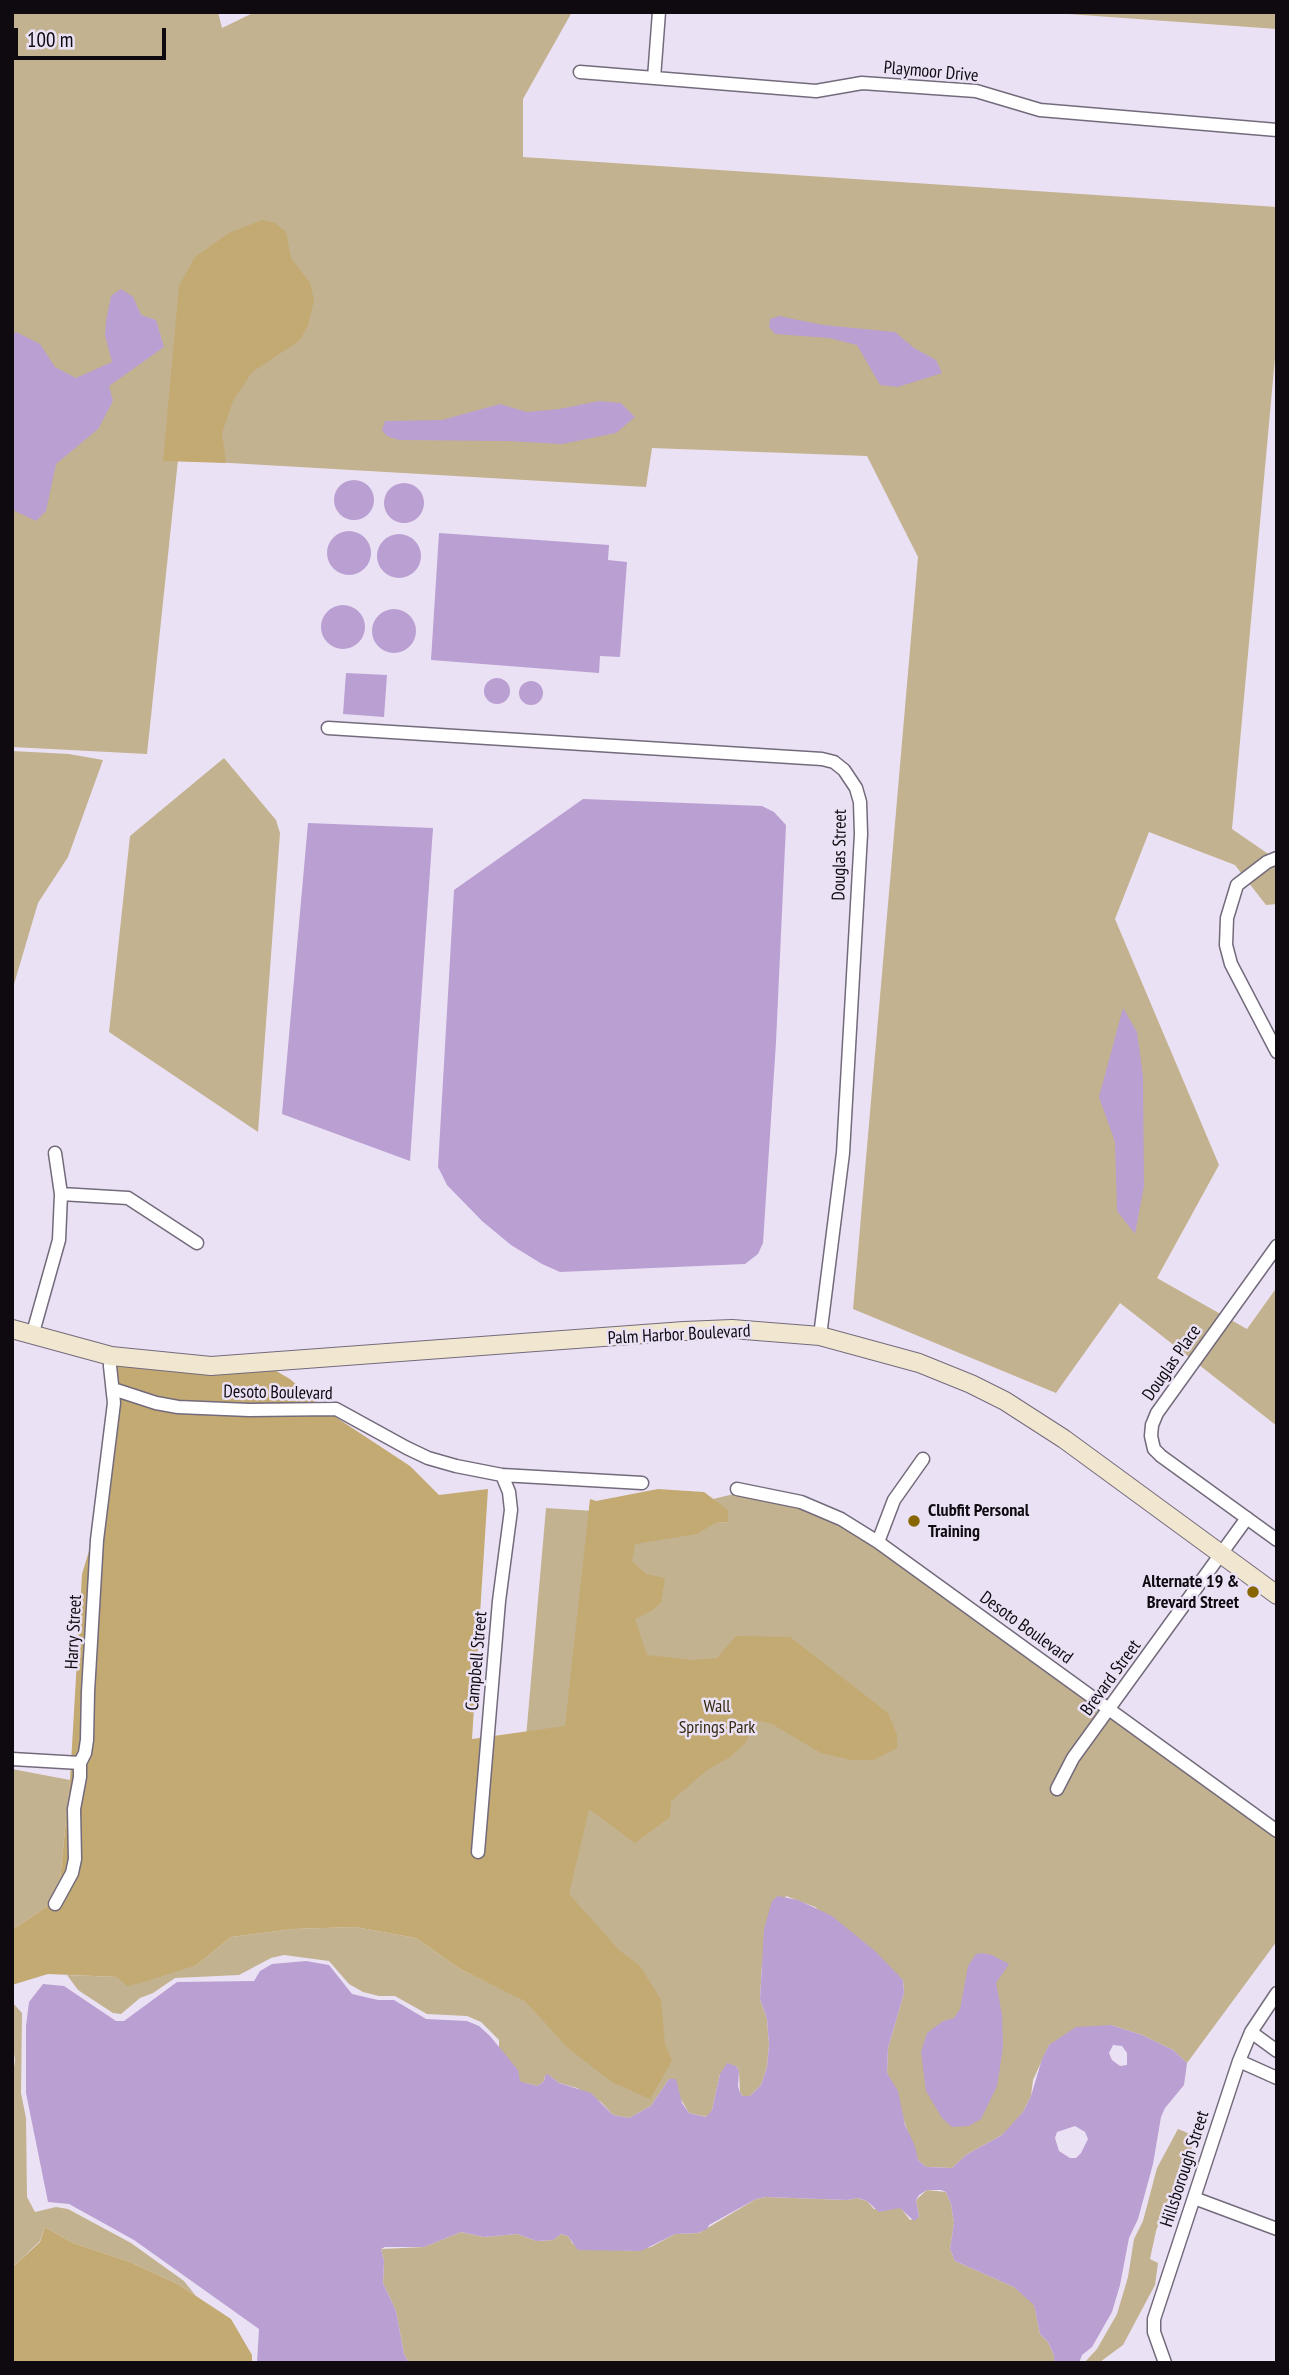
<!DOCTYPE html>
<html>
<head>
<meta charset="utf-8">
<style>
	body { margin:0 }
	#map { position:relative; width:1289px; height:2375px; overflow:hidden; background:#ebe1f4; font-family:"PT Sans Narrow",sans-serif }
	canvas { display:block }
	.frame { position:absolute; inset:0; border:14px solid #0e0a10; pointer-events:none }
	.scale { position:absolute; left:14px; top:28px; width:152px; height:32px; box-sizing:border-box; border:4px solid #0e0a10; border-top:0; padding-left:9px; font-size:21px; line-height:24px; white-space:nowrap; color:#0e0a10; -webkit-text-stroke:5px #ebe1f4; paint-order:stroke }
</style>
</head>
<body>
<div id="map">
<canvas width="1289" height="2375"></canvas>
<div class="frame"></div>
<div class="scale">100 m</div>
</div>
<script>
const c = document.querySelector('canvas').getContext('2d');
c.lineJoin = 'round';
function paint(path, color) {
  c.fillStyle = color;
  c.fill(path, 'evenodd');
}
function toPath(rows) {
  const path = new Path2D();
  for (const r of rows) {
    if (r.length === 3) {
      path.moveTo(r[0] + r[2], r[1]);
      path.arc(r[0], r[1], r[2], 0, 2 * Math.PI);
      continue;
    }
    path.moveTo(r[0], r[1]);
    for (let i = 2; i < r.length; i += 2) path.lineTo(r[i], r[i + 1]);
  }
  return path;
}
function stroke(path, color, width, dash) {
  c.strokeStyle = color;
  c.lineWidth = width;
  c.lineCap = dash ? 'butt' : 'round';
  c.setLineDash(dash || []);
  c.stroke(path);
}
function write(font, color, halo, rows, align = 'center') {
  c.font = font + ' "PT Sans Narrow",sans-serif';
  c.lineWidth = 5;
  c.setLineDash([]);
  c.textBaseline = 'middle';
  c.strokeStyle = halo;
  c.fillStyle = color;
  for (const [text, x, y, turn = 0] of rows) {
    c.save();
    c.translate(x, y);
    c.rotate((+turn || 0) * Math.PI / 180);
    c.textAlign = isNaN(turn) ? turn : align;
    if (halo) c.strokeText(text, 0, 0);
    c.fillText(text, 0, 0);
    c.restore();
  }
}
const green = toPath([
	[12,12,218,12,222,28,255,12,572,12,523,99,523,157,1277,207,1277,336,1232,829,1277,860,1277,904,1266,905,1235,865,1149,832,1115,919,1219,1165,1157,1278,1247,1329,1277,1287,1277,1426,1120,1303,1056,1393,853,1309,918,557,867,456,652,448,646,487,178,460,147,754,12,747],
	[1040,12,1277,12,1277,29],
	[12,751,69,754,103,760,68,857,38,903,12,991],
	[224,758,276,820,280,833,258,1132,109,1032,130,836],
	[734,1494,799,1507,838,1524,876,1547,1102,1711,1088,1729,1097,1736,1111,1718,1277,1838,1277,1941,1187,2063,1173,2050,1142,2035,1111,2025,1049,2045,1033,2080,1031,2096,1023,2112,1013,2125,1002,2135,966,2155,952,2168,926,2167,918,2160,887,2073,888,2048,904,1993,903,1980,815,1907,786,1896,762,1963,760,1999,767,2019,769,2045,767,2067,761,2085,750,2096,743,2096,740,2093,739,2071,736,2066,720,2074,712,2110,707,2117,689,2113,669,2079,651,2106,629,2118,613,2115,601,2102,577,2088,559,2083,549,2075,545,2076,544,2081,538,2086,520,2082,499,2048,499,2040,481,2022,467,2016,427,2014,395,1996,379,1996,363,1992,349,1984,329,1961,284,1955,271,1958,239,1975,175,1978,153,1993,140,1998,121,2014,113,2013,78,1990,67,1975,117,1977,197,1965,231,1937,293,1929,355,1927,416,1938,460,1969,504,1990,546,1508,690,1517,714,1523,728,1522,728,1511,713,1499],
	[12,1769,70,1780,58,1899,12,1930],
	[12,2002,22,2013,21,2093,26,2118,27,2197,35,2212,56,2207,68,2209,131,2243,184,2281,196,2296,178,2284,130,2262,73,2243,45,2227,40,2241,15,2265,12,2264,12,2083,15,2060,12,2041],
	[1178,2129,1195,2136,1187,2165,1168,2200,1156,2231,1150,2259,1158,2263,1155,2285,1123,2345,1100,2362,1084,2363,1097,2349,1117,2314,1128,2277,1134,2239,1143,2221,1157,2168],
	[927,2190,946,2192,951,2204,954,2223,950,2249,955,2261,1014,2287,1034,2304,1040,2334,1048,2342,1054,2355,1054,2363,409,2363,404,2354,396,2311,383,2283,384,2261,381,2249,424,2247,461,2232,484,2237,517,2234,537,2241,553,2240,561,2234,568,2236,573,2244,631,2251,651,2247,675,2234,699,2233,756,2199,766,2197,847,2200,857,2198,867,2201,874,2209,900,2207,910,2220,919,2217,916,2200]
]);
const forest = toPath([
	[262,220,275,223,286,232,291,258,310,283,314,300,308,326,299,341,252,372,233,401,222,433,226,463,163,461,179,286,195,257,229,233],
	[116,1362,271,1368,290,1379,318,1403,249,1405,179,1402,157,1398,118,1385],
	[120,1397,178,1412,205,1415,331,1414,410,1466,439,1495,488,1489,472,1739,565,1726,590,1499,596,1501,658,1489,704,1492,728,1510,728,1522,715,1523,697,1534,635,1544,632,1561,646,1574,665,1578,661,1602,653,1610,635,1619,647,1655,692,1660,717,1658,736,1636,790,1637,888,1713,897,1735,897,1748,873,1760,851,1760,821,1753,772,1724,755,1720,746,1742,730,1757,707,1770,671,1801,670,1817,635,1843,589,1809,569,1894,619,1950,640,1966,661,2000,665,2044,672,2061,650,2099,612,2082,568,2048,525,2001,460,1969,416,1938,355,1927,293,1929,231,1937,197,1965,140,1983,127,1986,117,1977,48,1974,12,1985,12,1930,58,1899,70,1780,82,1574,93,1538],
	[45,2227,73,2243,130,2262,178,2284,196,2296,231,2319,252,2355,252,2363,12,2363,12,2264,15,2265,40,2242]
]);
const water = toPath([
	[121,289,133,297,141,315,156,320,164,347,109,386,113,401,98,429,56,464,46,511,36,521,15,511,12,506,12,334,16,332,40,344,55,367,76,378,112,362,105,335,106,321,111,296],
	[779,316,823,325,895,332,914,348,936,360,942,373,898,387,880,385,857,345,829,338,775,334,769,327,770,319],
	[599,401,621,403,635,417,616,433,562,444,506,441,399,440,387,436,382,430,385,421,442,420,500,404,527,412,559,409],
	[354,500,20],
	[404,503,20],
	[349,553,22],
	[439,533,609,545,608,560,627,562,620,657,600,656,599,673,431,660],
	[399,556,22],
	[343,627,22],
	[394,631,22],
	[346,673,387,675,384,717,343,714],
	[497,691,13],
	[531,693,12],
	[583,799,762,806,774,812,786,825,776,1042,763,1243,758,1254,745,1264,560,1272,542,1264,511,1245,482,1221,447,1185,438,1167,454,890],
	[308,823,433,828,410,1161,282,1114],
	[1123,1008,1137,1032,1143,1076,1144,1186,1135,1234,1117,1211,1115,1142,1099,1097],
	[778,1896,798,1900,832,1916,875,1951,903,1980,904,1993,888,2048,887,2073,898,2091,905,2125,915,2146,918,2160,926,2167,952,2168,966,2155,1002,2135,1023,2112,1031,2096,1042,2059,1049,2045,1076,2027,1111,2025,1142,2035,1173,2050,1187,2063,1184,2085,1165,2108,1161,2117,1153,2164,1138,2219,1129,2238,1120,2285,1112,2312,1092,2347,1082,2355,1079,2363,1054,2363,1054,2355,1048,2342,1040,2334,1034,2305,1014,2287,955,2261,950,2249,954,2223,951,2204,946,2192,941,2190,927,2190,919,2195,916,2200,919,2217,914,2221,900,2208,879,2212,867,2201,858,2198,847,2200,766,2197,756,2199,736,2210,709,2225,707,2229,698,2233,675,2234,641,2251,578,2250,568,2236,561,2234,553,2240,537,2241,517,2234,484,2237,461,2232,424,2247,385,2247,381,2249,384,2261,383,2283,396,2311,404,2354,409,2363,257,2363,259,2329,134,2240,69,2204,48,2202,26,2093,26,2026,29,2002,43,1984,64,1986,116,2021,124,2021,177,1982,254,1981,260,1971,272,1964,306,1961,329,1965,352,1994,378,2000,394,2000,426,2019,467,2021,479,2026,490,2036,518,2070,520,2081,525,2083,538,2086,544,2081,546,2074,549,2075,559,2083,591,2093,613,2115,629,2118,651,2106,669,2079,676,2079,682,2103,689,2113,706,2117,712,2110,720,2074,727,2063,736,2066,739,2071,738,2086,740,2093,743,2096,750,2096,761,2085,767,2067,769,2045,767,2019,760,1999,764,1929,772,1901],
	[1113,2045,1122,2046,1127,2053,1127,2065,1120,2066,1112,2060,1109,2053],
	[1075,2126,1085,2132,1088,2139,1081,2153,1076,2158,1070,2158,1059,2151,1055,2138,1057,2132],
	[982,1953,992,1955,1009,1964,996,1983,1002,2015,1003,2045,1000,2067,997,2086,981,2119,969,2126,952,2127,942,2118,926,2091,921,2052,927,2033,943,2021,954,2018,960,2009,968,1966,976,1954]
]);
const minor = toPath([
	[580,72,816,91,862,83,976,91,1040,110,1277,130],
	[654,78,659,12],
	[328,728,822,759,834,762,844,770,856,788,860,802,861,834,843,1153,820,1336],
	[1277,858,1267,862,1237,885,1227,918,1226,945,1231,964,1277,1052],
	[61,1194,128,1198,197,1243],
	[1277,1246,1157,1413,1152,1425,1151,1436,1154,1449,1161,1456,1277,1540],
	[32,1336,59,1240,61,1194,55,1153],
	[113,1389,156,1403,178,1407,249,1410,336,1409,407,1448,428,1458,456,1466,502,1475,642,1483],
	[737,1489,801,1502,841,1519,878,1542,1277,1831],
	[878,1542,894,1500,923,1459],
	[12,1759,80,1763],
	[1057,1789,1073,1758,1247,1518],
	[478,1852,499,1601,511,1510,509,1492,502,1475],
	[55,1904,72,1873,75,1859,74,1809,80,1777,80,1763,85,1753,87,1740,88,1692,97,1540,114,1403,110,1366,111,1356],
	[1251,2032,1277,2051],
	[1239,2061,1277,2078],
	[1194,2198,1277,2229],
	[1165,2363,1154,2332,1154,2319,1239,2061,1251,2032,1277,1993]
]);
const secondary = toPath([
	[12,1329,111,1356,211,1366,684,1331,732,1329,820,1336,919,1363,971,1384,1005,1401,1064,1439,1277,1595]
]);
const markers = [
	[914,1521,7,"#876501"],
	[1253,1592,7,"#876501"]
];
const streetNames = [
	["Playmoor Drive",931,72,5],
	["Douglas Street",840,855,-89],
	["Palm Harbor Boulevard",679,1335,-3],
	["Douglas Place",1172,1363,-55],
	["Desoto Boulevard",278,1393,1],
	["Desoto Boulevard",1026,1628,36],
	["Harry Street",74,1632,-87],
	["Campbell Street",477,1661,-85],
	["Brevard Street",1111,1678,-54],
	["Hillsborough Street",1185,2169,-72]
];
const poiNames = [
	["Clubfit Personal",928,1511],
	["Training",928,1532],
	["Alternate 19 &",1239,1582,"right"],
	["Brevard Street",1239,1603,"right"]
];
const parkNames = [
	["Wall",717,1707],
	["Springs Park",717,1728]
];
paint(green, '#c3b28f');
paint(forest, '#c3aa73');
paint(water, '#ba9fd2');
stroke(minor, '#736a7b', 15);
stroke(secondary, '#736a7b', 20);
stroke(minor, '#fff', 12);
stroke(secondary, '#f1e7d1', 18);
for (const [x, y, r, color] of markers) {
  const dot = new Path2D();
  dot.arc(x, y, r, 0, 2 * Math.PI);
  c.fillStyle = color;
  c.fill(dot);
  stroke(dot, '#ebe1f4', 2.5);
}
write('18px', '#0e0a10', '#ebe1f4', streetNames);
write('bold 18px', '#0e0a10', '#ebe1f4', poiNames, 'left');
write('18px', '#352a10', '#ebe1f4', parkNames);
</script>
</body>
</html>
